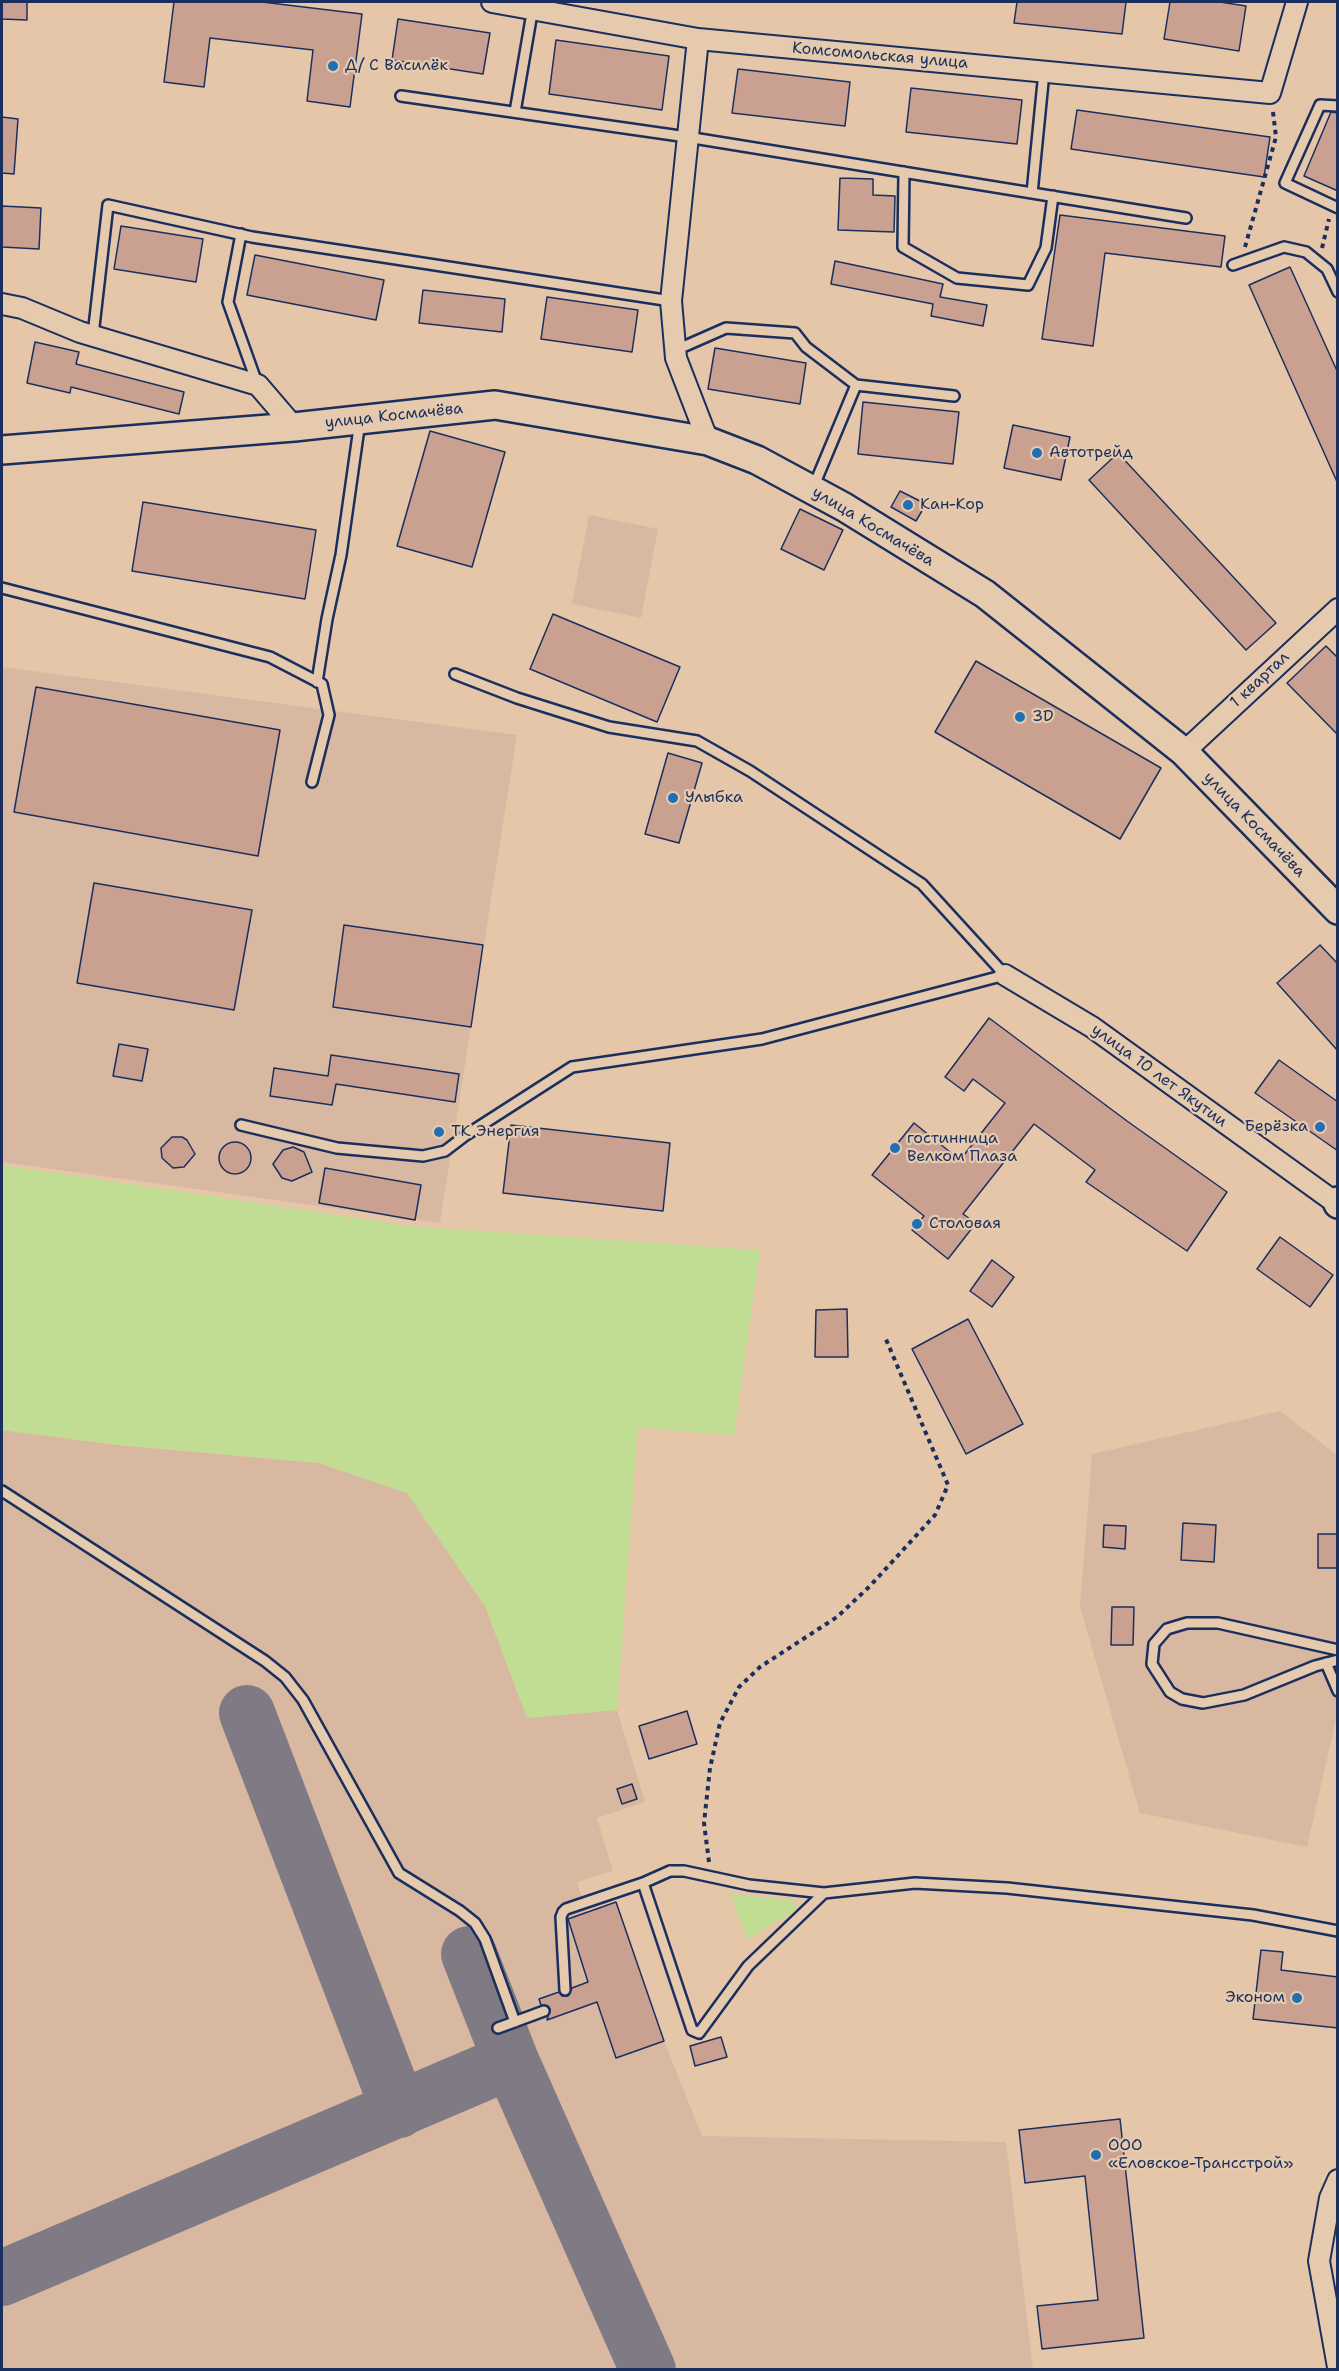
<!DOCTYPE html>
<html>
<head>
<meta charset="utf-8">
<style>
	body { margin:0 }
	#map { position:relative; width:1339px; height:2371px; overflow:hidden; background:#e5c6a9; font-family:"Shantell Sans",sans-serif }
	canvas { display:block }
	.frame { position:absolute; inset:0; border:3px solid #1b2f5e; pointer-events:none }
</style>
</head>
<body>
<div id="map">
<canvas width="1339" height="2371"></canvas>
<div class="frame"></div>
</div>
<script>
const c = document.querySelector('canvas').getContext('2d');
c.lineJoin = 'round';
function paint(path, color) {
  c.fillStyle = color;
  c.fill(path, 'evenodd');
}
function toPath(rows) {
  const path = new Path2D();
  for (const r of rows) {
    if (r.length === 3) {
      path.moveTo(r[0] + r[2], r[1]);
      path.arc(r[0], r[1], r[2], 0, 2 * Math.PI);
      continue;
    }
    path.moveTo(r[0], r[1]);
    for (let i = 2; i < r.length; i += 2) path.lineTo(r[i], r[i + 1]);
  }
  return path;
}
function stroke(path, color, width, dash) {
  c.strokeStyle = color;
  c.lineWidth = width;
  c.lineCap = dash ? 'butt' : 'round';
  c.setLineDash(dash || []);
  c.stroke(path);
}
function write(font, color, halo, rows, align = 'center') {
  c.font = font + ' "Shantell Sans",sans-serif';
  c.lineWidth = 4.5;
  c.setLineDash([]);
  c.textBaseline = 'middle';
  c.strokeStyle = halo;
  c.fillStyle = color;
  for (const [text, x, y, turn = 0] of rows) {
    c.save();
    c.translate(x, y);
    c.rotate((+turn || 0) * Math.PI / 180);
    c.textAlign = isNaN(turn) ? turn : align;
    if (halo) c.strokeText(text, 0, 0);
    c.fillText(text, 0, 0);
    c.restore();
  }
}
const built = toPath([
	[589,515,658,529,641,618,572,604],
	[2,667,517,735,440,1223,2,1162],
	[1280,1411,1337,1455,1337,1715,1307,1847,1140,1813,1080,1607,1092,1454],
	[2,1430,118,1445,319,1463,407,1493,485,1606,527,1718,617,1710,645,1802,597,1818,613,1871,577,1882,587,1912,616,1902,664,2041,702,2136,1006,2142,1033,2369,2,2370]
]);
const green = toPath([
	[2,1165,410,1226,760,1250,734,1436,638,1427,617,1710,527,1718,485,1606,407,1493,319,1463,118,1445,2,1430],
	[730,1894,794,1900,797,1910,747,1939]
]);
const taxiway = toPath([
	[247,1713,399,2110],
	[511,2061,648,2370],
	[2,2278,511,2061,469,1954]
]);
const building = toPath([
	[2,2,27,2,27,20,2,19,2,2],
	[174,2,262,2,362,14,350,107,307,101,313,50,210,38,204,87,164,82,174,2],
	[1017,2,1126,2,1122,34,1014,23,1017,2],
	[1170,2,1220,2,1246,6,1239,51,1164,39,1170,2],
	[398,19,490,33,483,74,392,60,398,19],
	[556,40,669,56,662,110,549,94,556,40],
	[738,69,850,82,845,126,732,113,738,69],
	[911,88,1022,100,1017,144,906,132,911,88],
	[1077,110,1270,137,1264,177,1071,149,1077,110],
	[1331,112,1338,113,1338,191,1304,176,1331,112],
	[2,117,18,119,14,174,2,173,2,117],
	[840,178,873,179,873,195,895,196,894,232,838,230,840,178],
	[2,206,41,208,39,249,2,247,2,206],
	[1060,215,1225,236,1221,267,1105,253,1093,346,1042,339,1060,215],
	[121,226,203,239,196,282,114,269,121,226],
	[255,255,384,280,376,320,247,295,255,255],
	[835,261,943,284,940,297,987,305,983,326,931,316,933,304,831,284,835,261],
	[1290,267,1338,373,1338,484,1249,285,1290,267],
	[423,290,505,299,502,332,419,323,423,290],
	[547,297,638,310,632,352,541,339,547,297],
	[35,342,79,352,76,364,184,392,179,414,71,387,70,393,27,383,35,342],
	[715,348,806,363,800,404,708,389,715,348],
	[863,402,959,412,953,464,858,454,863,402],
	[1013,425,1070,437,1061,480,1004,468,1013,425],
	[430,431,505,452,472,567,397,546,430,431],
	[1118,453,1276,623,1246,650,1089,480,1118,453],
	[900,491,926,504,916,521,891,507,900,491],
	[143,502,316,530,305,599,132,571,143,502],
	[800,509,843,530,824,570,781,549,800,509],
	[553,614,680,667,657,722,530,669,553,614],
	[1326,646,1338,658,1338,735,1287,683,1326,646],
	[976,661,1161,768,1120,839,935,732,976,661],
	[36,687,280,730,258,856,14,812,36,687],
	[668,753,702,763,679,843,645,834,668,753],
	[94,883,252,910,234,1010,77,983,94,883],
	[344,925,483,945,471,1027,333,1007,344,925],
	[1320,945,1338,964,1338,1051,1277,983,1320,945],
	[989,1018,1127,1121,1227,1192,1187,1251,1086,1182,1095,1170,1034,1124,963,1214,976,1223,948,1259,912,1230,924,1216,872,1175,914,1123,960,1160,1005,1103,973,1079,964,1091,945,1077,989,1018],
	[119,1044,148,1049,142,1081,113,1076,119,1044],
	[331,1055,459,1074,455,1102,336,1084,332,1105,270,1096,274,1068,328,1076,331,1055],
	[1279,1060,1338,1102,1338,1151,1255,1093,1279,1060],
	[511,1125,670,1143,663,1211,503,1193,511,1125],
	[172,1137,182,1137,187,1140,195,1154,184,1167,173,1168,162,1158,161,1148,172,1137],
	[235,1158,16],
	[293,1147,304,1152,312,1172,292,1181,282,1178,273,1164,283,1150,293,1147],
	[325,1168,421,1185,415,1220,319,1203,325,1168],
	[1280,1237,1333,1275,1310,1307,1257,1269,1280,1237],
	[992,1260,1014,1277,992,1307,970,1291,992,1260],
	[847,1309,848,1357,815,1357,816,1310,847,1309],
	[968,1319,1023,1424,966,1454,912,1349,968,1319],
	[1183,1523,1216,1525,1214,1562,1181,1560,1183,1523],
	[1104,1525,1126,1526,1125,1549,1103,1547,1104,1525],
	[1318,1534,1338,1534,1338,1568,1318,1568,1318,1534],
	[1112,1607,1134,1607,1133,1645,1111,1645,1112,1607],
	[687,1711,697,1744,649,1759,639,1726,687,1711],
	[632,1784,637,1799,622,1804,617,1789,632,1784],
	[616,1902,664,2041,616,2058,597,2002,547,2020,550,2009,548,2006,541,2005,539,1999,559,1992,562,1996,568,1996,572,1988,588,1982,568,1919,616,1902],
	[1261,1950,1283,1952,1281,1970,1338,1977,1338,2028,1253,2019,1261,1950],
	[721,2037,727,2057,695,2066,690,2046,721,2037],
	[1120,2119,1144,2338,1042,2349,1037,2306,1098,2300,1085,2176,1025,2183,1019,2130,1120,2119]
]);
const path = toPath([
	[1245,247,1276,137,1273,112],
	[1322,248,1329,219],
	[709,1862,704,1823,710,1768,720,1723,739,1687,760,1667,837,1617,870,1586,935,1515,948,1485,885,1337]
]);
const lane = toPath([
	[401,96,687,137,1186,218],
	[1338,106,1320,105,1285,183,1338,208],
	[515,112,533,7],
	[904,172,903,247,957,278,1028,285,1046,248,1053,196],
	[1032,193,1044,72],
	[241,234,228,302,257,383],
	[1233,265,1284,247,1306,252,1327,269,1338,292],
	[93,335,108,205,252,237,671,301],
	[676,350,726,328,795,333,806,347,856,385],
	[813,488,856,385,954,396],
	[2,588,270,657,322,684,329,715,312,782],
	[317,682,327,619,341,555,360,421],
	[241,1125,337,1148,423,1156,445,1151,466,1135,572,1067,762,1039,1005,975,922,884,750,771,697,741,609,727,517,698,455,674],
	[2,1491,265,1661,285,1677,303,1700,399,1873,460,1911,475,1923,485,1939,515,2022],
	[1338,1650,1218,1623,1187,1623,1167,1629,1154,1644,1152,1664,1170,1692,1182,1699,1203,1703,1244,1695,1315,1666,1338,1660],
	[1326,1663,1338,1691],
	[670,1871,684,1871,749,1885,824,1893,748,1966,699,2033,692,2030,643,1883,670,1871],
	[824,1893,915,1883,1007,1888,1253,1915,1338,1931],
	[565,1990,561,1917,563,1912,566,1909,643,1883],
	[498,2028,544,2011]
]);
const street = toPath([
	[492,2,698,39,1270,93,1297,2],
	[698,39,671,301,676,358,708,441],
	[2,304,22,308,80,332,258,385,294,427],
	[1184,752,1338,609],
	[1005,975,1092,1027,1336,1203],
	[1338,2180,1330,2198,1319,2261,1338,2367]
]);
const secondary = toPath([
	[2,450,294,427,495,405,708,441,757,460,844,507,985,594,1184,752,1338,910],
	[1338,1201,1338,1204]
]);
const markers = [
	[333,66,6,"#1f6fb2"],
	[1037,453,6,"#1f6fb2"],
	[908,505,6,"#1f6fb2"],
	[1020,717,6,"#1f6fb2"],
	[673,798,6,"#1f6fb2"],
	[1320,1127,6,"#1f6fb2"],
	[439,1132,6,"#1f6fb2"],
	[895,1148,6,"#1f6fb2"],
	[917,1224,6,"#1f6fb2"],
	[1297,1998,6,"#1f6fb2"],
	[1096,2155,6,"#1f6fb2"]
];
const streetNames = [
	["Комсомольская улица",880,56,5],
	["улица Космачёва",394,416,-6],
	["улица Космачёва",873,527,31],
	["1 квартал",1260,680,-43],
	["улица Космачёва",1254,825,46],
	["улица 10 лет Якутии",1159,1076,36]
];
const poiNames = [
	["Д/ С Василёк",345,66],
	["Автотрейд",1049,453],
	["Кан-Кор",920,505],
	["3D",1032,717],
	["Улыбка",685,798],
	["Берёзка",1308,1127,"right"],
	["ТК Энергия",451,1132],
	["гостинница",907,1139],
	["Велком Плаза",907,1157],
	["Столовая",929,1224],
	["Эконом",1285,1998,"right"],
	["ООО",1108,2146],
	["«Еловское-Трансстрой»",1108,2164]
];
paint(built, '#d9b8a1');
paint(green, '#c1dc93');
stroke(taxiway, '#807a84', 56);
paint(building, '#caa190');
stroke(building, '#1b2f5e', 1.5);
stroke(lane, '#1b2f5e', 14);
stroke(street, '#1b2f5e', 24);
stroke(secondary, '#1b2f5e', 32);
stroke(path, '#1b2f5e', 4, [4.5, 4.5]);
stroke(lane, '#e5caad', 9);
stroke(street, '#e5caad', 20);
stroke(secondary, '#e5caad', 27);
for (const [x, y, r, color] of markers) {
  const dot = new Path2D();
  dot.arc(x, y, r, 0, 2 * Math.PI);
  c.fillStyle = color;
  c.fill(dot);
  stroke(dot, '#e5caad', 2);
}
write('16px', '#1b2f5e', '#e5caad', streetNames);
write('16px', '#1b2f5e', '#e5caad', poiNames, 'left');
</script>
</body>
</html>
